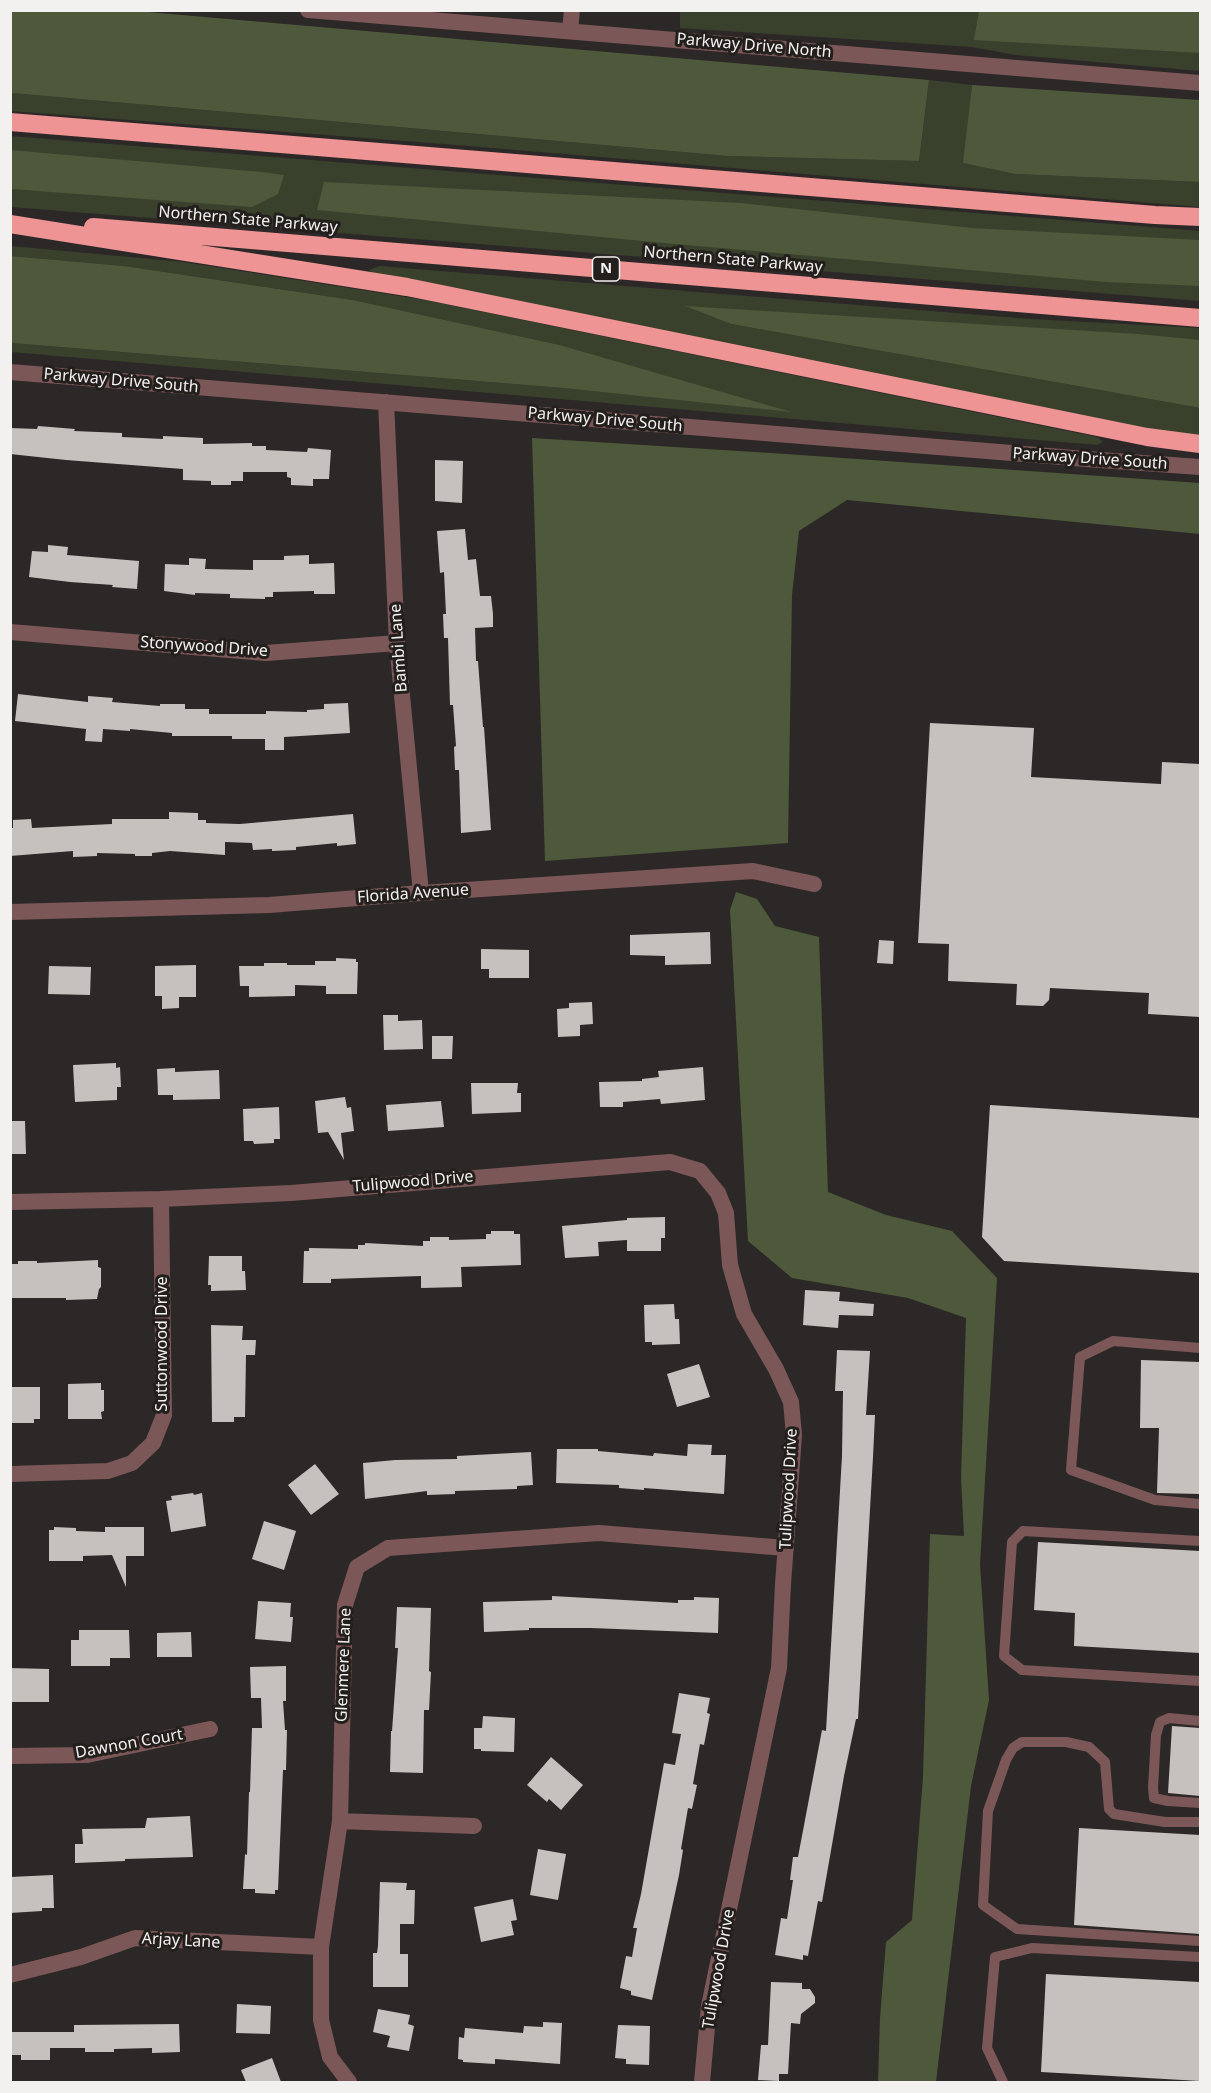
<!DOCTYPE html>
<html>
<head>
<meta charset="utf-8">
<style>
	body { margin:0 }
	#map { position:relative; width:1211px; height:2093px; overflow:hidden; background:#2c2827; font-family:"Noto Sans",sans-serif }
	canvas { display:block }
	.frame { position:absolute; inset:0; border:12px solid #f3f1f0; pointer-events:none }
</style>
</head>
<body>
<div id="map">
<canvas width="1211" height="2093"></canvas>
<div class="frame"></div>
</div>
<script>
const c = document.querySelector('canvas').getContext('2d');
c.lineJoin = 'round';
function paint(path, color) {
  c.fillStyle = color;
  c.fill(path, 'evenodd');
}
function toPath(rows) {
  const path = new Path2D();
  for (const r of rows) {
    path.moveTo(r[0], r[1]);
    for (let i = 2; i < r.length; i += 2) path.lineTo(r[i], r[i + 1]);
  }
  return path;
}
function stroke(path, color, width, dash) {
  c.strokeStyle = color;
  c.lineWidth = width;
  c.lineCap = dash ? 'butt' : 'round';
  c.setLineDash(dash || []);
  c.stroke(path);
}
function write(font, color, halo, rows, align = 'center') {
  c.font = font + ' "Noto Sans",sans-serif';
  c.lineWidth = 6;
  c.setLineDash([]);
  c.textBaseline = 'middle';
  c.strokeStyle = halo;
  c.fillStyle = color;
  for (const [text, x, y, turn = 0] of rows) {
    c.save();
    c.translate(x, y);
    c.rotate((+turn || 0) * Math.PI / 180);
    c.textAlign = isNaN(turn) ? turn : align;
    if (halo) c.strokeText(text, 0, 0);
    c.fillText(text, 0, 0);
    c.restore();
  }
}
const green = toPath([
	[680,11,1200,11,1200,71,1016,55,972,47,680,28],
	[929,80,972,85,964,163,1015,174,1200,182,1200,207,444,144,11,111,10,93,728,156,919,161],
	[10,136,1200,231,1200,301,11,207],
	[11,246,183,262,425,300,1097,437,1103,442,1097,445,11,352,10,343,563,388,788,411,560,345,353,300,124,266,11,256],
	[379,266,1030,319,1200,328,1200,341,688,307,731,324,1200,408,1200,439,376,276,369,270]
]);
const forest = toPath([
	[10,11,136,11,929,80,919,161,728,156,11,93],
	[979,11,1200,11,1200,53,974,40],
	[972,85,1200,100,1200,182,1015,174,963,163],
	[10,150,262,172,284,175,278,194,252,207,11,189],
	[324,182,741,203,972,228,1200,240,1200,286,1106,282,664,243,317,210],
	[11,256,124,266,353,300,560,345,792,412,563,388,11,343],
	[685,306,1138,334,1200,340,1200,408,731,324],
	[532,438,786,454,1200,483,1200,534,847,500,799,531,792,595,788,843,545,861],
	[736,892,757,899,775,926,819,937,828,1192,886,1215,952,1231,997,1278,980,1564,989,1700,971,1786,936,2082,878,2082,880,2018,886,1942,912,1920,923,1777,930,1534,964,1536,961,1478,966,1318,908,1298,792,1278,748,1241,730,910]
]);
const building = toPath([
	[38,426,75,429,74,431,122,433,122,437,163,439,163,436,203,438,203,444,252,443,252,446,266,446,266,450,307,452,308,448,331,450,329,479,313,479,313,486,291,485,291,478,287,477,287,472,243,472,243,481,231,481,231,485,211,485,211,481,183,480,183,469,66,460,10,454,10,428,37,429],
	[435,460,463,461,462,503,435,501],
	[465,529,468,560,476,559,480,596,491,596,493,614,493,627,475,628,476,661,478,661,483,727,484,727,491,830,461,833,459,770,455,770,454,747,456,746,453,705,450,705,448,638,444,638,443,614,446,614,444,572,440,573,437,531],
	[48,545,68,547,67,555,139,561,137,589,112,587,113,585,70,582,29,577,32,551,48,552],
	[309,555,309,564,334,563,335,594,314,594,314,591,273,592,273,597,265,597,265,599,230,598,230,594,195,593,195,595,164,591,165,564,189,565,189,558,206,559,205,569,253,570,253,560,284,560,284,556],
	[18,694,88,702,88,696,113,698,112,702,160,706,160,704,185,704,185,709,209,709,209,714,266,714,266,711,307,712,307,710,324,709,324,704,348,703,350,733,284,737,284,750,265,750,265,739,232,739,232,736,172,736,172,733,130,729,130,731,103,729,102,742,85,741,86,729,15,721],
	[930,723,1034,728,1031,777,1161,784,1162,762,1200,764,1200,1017,1148,1014,1149,993,1050,988,1049,1000,1043,1006,1016,1005,1017,984,948,981,949,944,918,943],
	[169,812,198,813,198,820,206,820,206,823,240,824,353,814,356,844,337,846,337,843,296,847,296,850,272,851,272,849,253,850,252,843,225,842,225,855,170,851,152,853,152,856,135,856,135,854,97,853,97,856,73,857,73,851,10,856,10,828,13,828,13,820,31,819,32,828,112,824,112,819,169,819],
	[710,932,711,964,665,965,665,956,630,955,630,935],
	[879,940,894,941,893,964,877,963],
	[481,949,529,950,529,978,489,978,489,969,481,969],
	[336,958,356,959,356,962,358,962,357,994,326,994,326,986,295,985,295,996,249,997,249,986,240,986,239,966,264,966,264,963,287,963,287,965,315,965,315,961,336,961],
	[196,965,196,997,179,997,179,1008,162,1009,162,996,155,996,155,966],
	[49,966,91,967,90,995,48,994],
	[592,1002,593,1024,580,1025,580,1036,558,1037,557,1009,569,1008,569,1003],
	[383,1015,398,1015,398,1021,422,1020,423,1049,384,1050],
	[432,1036,453,1036,452,1059,432,1059],
	[116,1063,116,1068,120,1067,121,1087,117,1087,117,1100,75,1102,73,1065],
	[703,1067,705,1100,661,1104,660,1099,623,1102,623,1107,600,1107,599,1082,642,1081,642,1079,659,1077,658,1071],
	[175,1068,175,1072,219,1070,220,1099,173,1100,173,1095,158,1095,157,1069],
	[471,1083,518,1083,517,1093,521,1093,521,1112,472,1114],
	[345,1097,347,1108,351,1107,354,1131,341,1133,344,1160,328,1132,318,1133,315,1101],
	[441,1101,444,1127,388,1131,386,1105],
	[990,1105,1200,1118,1200,1273,1004,1261,982,1237],
	[279,1107,280,1139,274,1139,274,1143,254,1144,253,1141,244,1141,243,1109],
	[10,1121,25,1121,26,1154,10,1154],
	[665,1217,665,1238,661,1238,661,1251,627,1251,627,1240,598,1242,599,1256,565,1258,562,1226,627,1220,627,1218],
	[491,1231,514,1231,514,1234,520,1234,521,1265,461,1267,462,1287,421,1288,421,1276,331,1279,331,1283,303,1283,304,1251,309,1251,309,1248,358,1249,358,1245,365,1245,365,1243,423,1246,423,1241,430,1241,430,1237,449,1237,449,1240,486,1239,486,1234,491,1234],
	[209,1256,242,1256,242,1271,245,1271,246,1290,211,1291,211,1285,208,1285],
	[98,1260,98,1267,101,1268,101,1287,99,1289,97,1299,66,1300,66,1298,10,1298,10,1264,18,1264,18,1261,37,1261,37,1263],
	[805,1290,840,1292,839,1301,874,1304,873,1316,839,1315,838,1328,803,1325],
	[674,1304,675,1319,679,1319,680,1344,652,1345,652,1342,645,1342,644,1305],
	[211,1325,243,1326,242,1340,256,1340,255,1355,246,1355,245,1417,234,1417,234,1422,212,1422],
	[837,1350,870,1351,866,1415,875,1415,873,1457,858,1719,856,1719,844,1776,822,1902,818,1901,808,1956,803,1955,803,1960,775,1955,781,1918,787,1919,793,1880,790,1880,793,1857,798,1857,822,1730,826,1731,842,1456,843,1391,835,1391],
	[1141,1360,1200,1362,1200,1494,1157,1493,1159,1428,1140,1428],
	[699,1364,710,1397,677,1407,667,1374],
	[101,1383,101,1390,104,1390,104,1411,101,1412,102,1419,68,1419,68,1384],
	[10,1387,40,1387,40,1419,34,1419,34,1423,12,1423],
	[688,1444,712,1445,711,1455,726,1455,724,1494,644,1488,644,1490,619,1488,619,1485,556,1483,557,1449,598,1449,598,1451,653,1456,654,1453,687,1456],
	[531,1452,533,1485,517,1486,517,1489,455,1491,455,1494,427,1495,427,1491,365,1499,363,1463,395,1460,457,1459,457,1456],
	[315,1464,339,1494,311,1515,288,1485],
	[193,1493,194,1495,202,1493,206,1526,171,1532,166,1501,172,1500,171,1496],
	[264,1521,296,1531,284,1570,252,1559],
	[54,1527,76,1528,76,1531,105,1532,105,1527,144,1527,144,1556,126,1556,126,1587,112,1555,83,1556,83,1561,49,1561,49,1530,54,1530],
	[1038,1542,1200,1551,1200,1653,1074,1646,1075,1613,1034,1610],
	[552,1596,678,1603,678,1600,694,1600,694,1597,719,1598,718,1633,591,1628,529,1628,529,1630,484,1632,483,1602,552,1600],
	[258,1601,291,1603,290,1617,293,1617,291,1642,255,1639],
	[397,1607,431,1608,429,1671,431,1672,429,1710,424,1710,423,1773,390,1772,391,1731,392,1731,398,1648,395,1648],
	[79,1630,129,1630,130,1658,110,1658,110,1666,71,1666,71,1640,79,1640],
	[191,1632,192,1657,157,1657,157,1633],
	[286,1666,286,1701,283,1701,285,1730,287,1730,286,1770,283,1770,278,1890,275,1890,275,1894,255,1893,255,1889,243,1889,245,1854,247,1855,249,1792,250,1792,252,1728,262,1728,261,1698,251,1698,250,1667],
	[10,1668,49,1669,49,1702,10,1702],
	[679,1693,710,1698,707,1713,710,1714,704,1745,700,1744,693,1784,697,1785,692,1809,688,1808,681,1849,683,1850,679,1875,652,2000,631,1995,631,1991,620,1988,626,1956,632,1957,637,1928,633,1928,641,1894,664,1763,675,1765,681,1734,672,1733],
	[483,1716,515,1718,514,1752,481,1751,481,1749,474,1749,474,1728,482,1728],
	[1172,1726,1200,1728,1200,1796,1168,1793],
	[551,1757,583,1785,561,1810,549,1799,547,1802,527,1785],
	[190,1816,193,1857,125,1859,125,1861,75,1863,75,1844,83,1844,82,1829,145,1828,147,1818],
	[1079,1828,1200,1835,1200,1934,1074,1925],
	[538,1849,566,1854,558,1900,530,1895],
	[53,1875,54,1908,42,1908,42,1911,10,1913,10,1877],
	[380,1882,407,1883,406,1890,415,1890,414,1924,400,1924,400,1954,408,1954,408,1987,373,1987,373,1953,377,1953,378,1946],
	[513,1899,517,1920,511,1921,514,1935,481,1942,474,1907],
	[1046,1974,1200,1982,1200,2081,1041,2072],
	[771,1982,802,1983,802,1989,810,1989,815,1997,815,2003,801,2014,800,2024,791,2023,788,2074,779,2074,779,2081,758,2080,761,2045,768,2045],
	[237,2004,271,2006,270,2034,236,2033],
	[378,2009,410,2015,408,2024,414,2026,409,2051,387,2047,390,2036,373,2032],
	[543,2022,562,2023,560,2064,495,2059,495,2064,463,2062,463,2060,458,2059,459,2037,464,2038,465,2028,523,2033,524,2026,543,2027],
	[179,2024,180,2052,152,2053,152,2048,114,2049,114,2052,85,2052,85,2048,50,2048,50,2060,21,2060,21,2055,10,2055,10,2032,74,2032,74,2025],
	[618,2025,650,2026,649,2065,626,2064,626,2059,615,2058],
	[272,2058,281,2082,246,2082,241,2070]
]);
const service = toPath([
	[1200,1348,1113,1341,1080,1357,1071,1470,1155,1500,1200,1504],
	[1200,1541,1023,1531,1012,1542,1004,1656,1022,1670,1200,1681],
	[1200,1721,1169,1718,1160,1722,1156,1735,1153,1788,1154,1798,1168,1801,1200,1803],
	[1200,1822,1165,1822,1114,1814,1109,1809,1105,1762,1089,1747,1066,1742,1022,1742,1013,1748,1006,1760,988,1811,983,1905,1017,1929,1200,1941],
	[1003,2082,987,2048,995,1957,1032,1948,1200,1957]
]);
const minor = toPath([
	[308,10,1200,83],
	[570,31,572,10],
	[10,372,1086,459,1200,467],
	[386,402,397,643,421,893],
	[10,632,266,653,397,643],
	[10,912,269,905,421,893,753,871,814,884],
	[10,1202,161,1199,291,1193,670,1162,700,1171,718,1193,726,1213,730,1265,744,1314,776,1369,791,1402,794,1435,783,1584,779,1668,709,2006,702,2082],
	[10,1474,108,1471,132,1463,153,1443,164,1415,161,1199],
	[10,1756,87,1755,210,1729],
	[340,1821,474,1826],
	[10,1975,81,1957,135,1938,321,1947],
	[349,2082,330,2057,321,2020,321,1947,340,1821,345,1605,357,1567,388,1548,599,1533,786,1548]
]);
const motorway = toPath([
	[10,122,1155,215,1200,217],
	[10,224,407,287,1147,437,1200,444],
	[93,227,1200,318]
]);
const shields = [
	[606,269,27]
];
const shieldNames = [
	["N",606,269]
];
const streetNames = [
	["Parkway Drive North",754,46,5],
	["Northern State Parkway",248,220,5],
	["Northern State Parkway",733,260,5],
	["Parkway Drive South",121,381,5],
	["Parkway Drive South",605,420,5],
	["Parkway Drive South",1090,459,4],
	["Stonywood Drive",204,647,4],
	["Bambi Lane",399,648,-94],
	["Florida Avenue",413,894,-4],
	["Tulipwood Drive",413,1182,-5],
	["Suttonwood Drive",162,1344,-90],
	["Tulipwood Drive",789,1489,-87],
	["Glenmere Lane",344,1665,-88],
	["Dawnon Court",129,1744,-10],
	["Arjay Lane",181,1941,3],
	["Tulipwood Drive",719,1969,-80]
];
paint(green, '#39412c');
paint(forest, '#4d593a');
paint(building, '#c6c1bf');
stroke(service, '#7c5757', 10);
stroke(minor, '#7c5757', 16);
stroke(motorway, '#ef9494', 18);
for (const [x, y, w] of shields) {
  const box = new Path2D();
  box.roundRect(x - w / 2, y - 12, w, 24, 4.5);
  c.fillStyle = '#231f1d';
  c.fill(box);
  stroke(box, '#f3f1f0', 1.5);
}
write('bold 15px', '#f3f1f0', null, shieldNames);
write('16px', '#f3f1f0', '#231f1d', streetNames);
</script>
</body>
</html>
